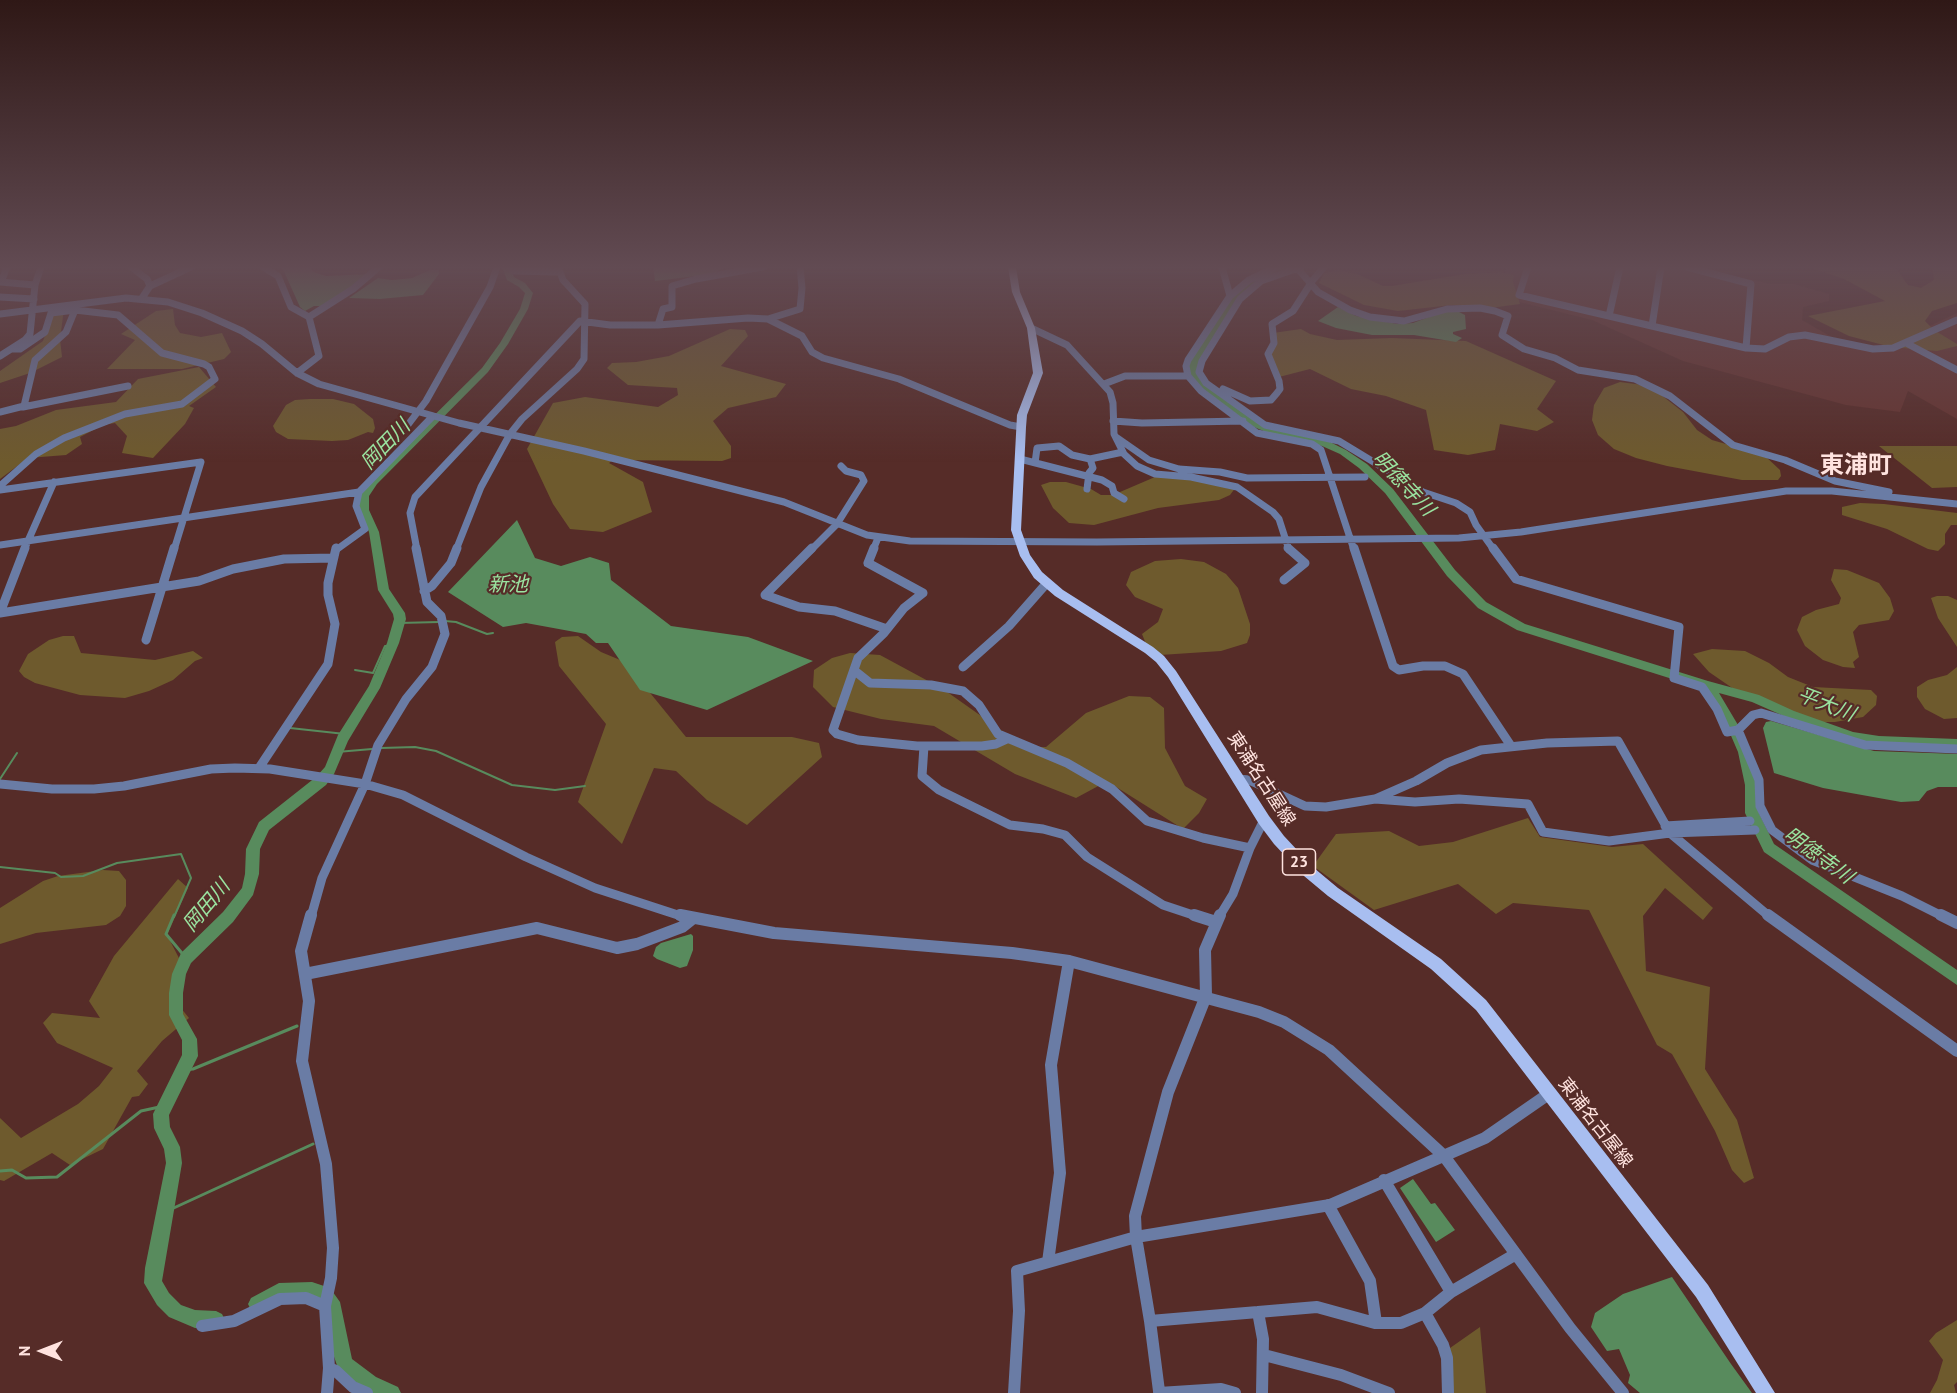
<!DOCTYPE html>
<html>
<head>
<meta charset="utf-8">
<style>
	body { margin:0 }
	#map { position:relative; width:1957px; height:1393px; overflow:hidden; background:#562c28; font-family:"PT Sans",sans-serif }
	canvas { display:block }
	.north { position:absolute; left:12px; top:1321px; width:60px; height:60px; -webkit-text-stroke:4px #562c28; paint-order:stroke; rotate:270deg; font-size:16px; font-weight:700; line-height:24px; text-align:center; color:#ffe3df }
	.north::after { content:''; display:block; margin:auto; width:21px; height:27px; background:#ffe3df; clip-path:polygon(50% 0,100% 100%,50% 72%,0 100%) }
</style>
</head>
<body>
<div id="map">
<canvas width="1957" height="1393"></canvas>
<div class="north">N</div>
</div>
<script>
const c = document.querySelector('canvas').getContext('2d');
c.lineJoin = 'round';
function paint(path, color) {
  c.fillStyle = color;
  c.fill(path, 'evenodd');
}
function toPath(rows) {
  const path = new Path2D();
  for (const r of rows) {
    path.moveTo(r[0], r[1]);
    for (let i = 2; i < r.length; i += 2) path.lineTo(r[i], r[i + 1]);
  }
  return path;
}
function stroke(path, color, width, dash) {
  c.strokeStyle = color;
  c.lineWidth = width;
  c.lineCap = dash ? 'butt' : 'round';
  c.setLineDash(dash || []);
  c.stroke(path);
}
function write(font, color, halo, rows, align = 'center') {
  c.font = font + ' "PT Sans","Noto Sans JP",sans-serif';
  c.lineWidth = 4.5;
  c.setLineDash([]);
  c.textBaseline = 'middle';
  c.strokeStyle = halo;
  c.fillStyle = color;
  for (const [text, x, y, turn = 0] of rows) {
    c.save();
    c.translate(x, y);
    c.rotate((+turn || 0) * Math.PI / 180);
    c.textAlign = isNaN(turn) ? turn : align;
    if (halo) c.strokeText(text, 0, 0);
    c.fillText(text, 0, 0);
    c.restore();
  }
}
const built = toPath([
	[1506,267,1695,267,1771,284,1794,284,1829,294,1829,301,1803,307,1802,320,1837,340,1869,345,1892,344,1957,313,1957,419,1908,391,1900,412,1846,405,1683,361,1592,320,1499,297]
]);
const green = toPath([
	[1809,267,1895,267,1908,285,1921,288,1934,280,1932,267,1957,267,1957,303,1932,311,1925,321,1934,330,1957,344,1957,346,1937,351,1891,347,1849,336,1808,316,1885,301,1844,279],
	[1338,270,1357,274,1383,286,1392,286,1465,274,1501,272,1514,275,1513,282,1520,304,1490,308,1452,305,1398,311,1364,305,1319,283,1324,273],
	[64,309,60,339,62,357,30,373,0,383,0,371,43,341,53,314],
	[173,309,175,325,180,333,201,337,222,333,231,352,224,359,182,369,107,369,135,340,121,334,156,311],
	[730,329,745,330,748,336,721,366,786,384,776,397,728,408,713,421,731,446,731,458,722,461,613,460,609,463,643,482,652,512,603,532,570,529,553,504,527,449,553,403,585,397,658,407,678,395,677,388,628,385,607,368,612,363,636,362,669,356],
	[1301,329,1310,334,1337,340,1392,338,1466,341,1556,381,1537,409,1554,422,1537,431,1500,424,1495,450,1468,455,1434,450,1426,410,1386,396,1351,389,1310,369,1279,377,1267,352,1273,339,1273,333],
	[199,367,216,387,189,406,194,408,185,424,153,458,122,453,127,436,115,423,103,425,80,437,82,444,66,455,28,458,0,479,0,429,16,426,56,410,116,402,138,379],
	[1620,382,1643,385,1660,394,1683,412,1697,430,1712,440,1764,455,1780,470,1781,476,1778,480,1742,480,1667,466,1636,458,1614,449,1598,435,1592,420,1594,405,1604,388],
	[310,399,333,399,354,404,373,419,375,428,373,433,368,432,348,440,332,441,288,439,276,432,273,426,286,405,295,400],
	[1879,446,1957,446,1957,487,1932,488],
	[1162,474,1236,487,1230,495,1219,500,1158,508,1094,525,1069,523,1053,508,1041,485,1050,482,1066,482,1091,489,1101,495,1113,495],
	[1860,503,1884,504,1957,513,1957,525,1951,525,1945,534,1945,544,1938,551,1928,549,1887,529,1842,515,1842,507],
	[1181,559,1204,562,1226,574,1238,588,1250,624,1250,635,1247,643,1221,651,1160,655,1146,644,1142,634,1158,622,1163,609,1135,597,1126,585,1131,572,1155,561],
	[1834,569,1847,570,1879,583,1890,598,1894,611,1889,620,1859,625,1853,632,1859,657,1853,662,1855,668,1843,667,1823,660,1805,646,1797,630,1802,617,1816,610,1839,604,1841,598,1831,580],
	[1937,596,1948,596,1957,600,1957,647,1938,618,1931,598],
	[63,636,74,636,81,653,155,660,193,651,203,658,195,661,173,680,149,691,125,698,80,695,35,683,24,677,19,671,28,654,49,640],
	[578,636,601,652,625,662,686,737,792,737,819,743,822,757,747,825,707,800,676,771,654,768,622,844,578,802,606,724,559,666,555,642,562,637],
	[1712,649,1745,651,1769,663,1788,677,1813,687,1871,690,1877,696,1876,705,1863,717,1835,722,1813,722,1778,711,1741,694,1709,672,1693,654],
	[850,653,880,655,943,689,1025,747,1046,747,1086,713,1129,696,1150,697,1164,708,1165,748,1185,786,1207,799,1199,813,1183,829,1113,785,1102,784,1076,798,1015,774,934,726,881,719,833,707,813,687,814,670,832,658],
	[1957,667,1957,718,1944,719,1925,709,1917,697,1917,687,1928,680,1947,675],
	[1528,818,1540,837,1612,847,1643,844,1713,908,1703,920,1665,888,1643,916,1646,971,1710,987,1705,1069,1737,1120,1754,1178,1744,1183,1732,1170,1715,1131,1672,1054,1657,1045,1589,910,1513,903,1496,914,1458,884,1374,910,1313,866,1336,834,1389,831,1419,846,1453,842],
	[103,870,119,871,126,880,126,906,120,916,106,925,36,933,0,944,0,908,43,881,58,876],
	[178,879,188,888,167,935,180,960,171,996,189,1018,162,1041,137,1071,148,1084,139,1096,132,1097,103,1149,70,1165,52,1153,4,1181,0,1180,0,1118,21,1138,78,1104,99,1086,113,1068,57,1043,43,1023,52,1013,100,1018,89,1001,114,956],
	[1957,1320,1957,1382,1954,1385,1956,1393,1930,1393,1937,1380,1943,1360,1929,1341,1936,1333],
	[1480,1327,1486,1393,1449,1393,1450,1348]
]);
const water = toPath([
	[282,267,309,267,314,272,326,276,369,274,325,306,314,306,305,311,300,307],
	[653,267,725,267,713,274,655,281],
	[430,270,439,270,439,274,423,295,380,299,349,298,378,278,392,280,412,278],
	[1338,307,1356,316,1397,324,1413,323,1442,312,1457,311,1465,315,1466,329,1453,332,1453,334,1462,338,1456,342,1414,335,1372,335,1336,328,1318,321],
	[517,520,535,558,561,566,590,557,609,563,611,580,671,626,748,637,813,661,707,710,640,690,608,643,596,643,586,634,526,623,503,627,448,592],
	[1771,721,1874,751,1957,754,1957,787,1938,787,1927,791,1919,801,1901,802,1823,788,1774,773,1763,728,1766,722],
	[691,934,693,936,693,950,687,966,680,968,657,959,653,956,656,947,661,943],
	[1413,1179,1431,1204,1435,1203,1455,1230,1436,1242,1400,1188],
	[1672,1277,1731,1364,1752,1393,1640,1393,1628,1383,1630,1375,1619,1349,1607,1351,1591,1327,1595,1313,1623,1294]
]);
const streamFar1 = toPath([
	[445,621,456,622,487,634,493,633],
	[399,623,439,622],
	[355,670,373,673,385,646,392,646],
	[290,728,345,734],
	[381,748,415,747,436,751,512,785,555,790,585,786],
	[337,752,372,749],
	[0,779,17,753],
	[0,867,55,873,61,877,83,876,117,863,181,854,191,878,174,917]
]);
const stream = toPath([
	[174,915,166,934,186,958],
	[184,1070,193,1069,297,1026],
	[0,1171,12,1170,26,1178,57,1177,141,1111,164,1106],
	[165,1212,313,1144]
]);
const river = toPath([
	[502,267,510,267,514,277,525,283,533,293,528,309,508,344,488,372,377,484,369,496,369,510,379,532,389,589,405,613,406,619,399,643,380,688,348,741,334,774,326,785,269,830,260,849,259,874,253,895,233,922,191,963,186,974,183,993,183,1014,197,1039,198,1056,169,1115,170,1127,180,1147,182,1163,162,1281,169,1293,181,1305,195,1310,216,1311,222,1314,225,1320,222,1326,216,1329,195,1328,169,1317,157,1305,144,1283,145,1268,166,1163,164,1149,154,1128,153,1114,182,1055,182,1040,169,1015,169,993,172,974,181,953,223,912,242,888,245,874,246,849,259,822,316,777,325,767,338,735,369,686,387,643,394,619,393,614,378,590,369,532,359,510,359,496,369,480,482,368,500,343,520,309,525,293,519,287,507,280,502,267],
	[1275,267,1288,267,1261,279,1238,299,1202,356,1198,368,1199,376,1260,423,1278,430,1328,441,1346,450,1367,464,1393,489,1455,570,1486,602,1525,624,1708,681,1759,695,1794,711,1853,732,1879,736,1957,739,1957,749,1879,746,1852,742,1786,717,1752,702,1719,693,1738,725,1750,752,1757,785,1759,813,1774,844,1957,970,1957,985,1764,852,1745,813,1745,785,1738,752,1729,731,1704,689,1517,630,1478,608,1447,576,1385,493,1359,468,1340,454,1322,446,1273,435,1254,427,1201,388,1192,379,1188,368,1192,356,1232,295,1255,275,1275,267],
	[312,1282,330,1288,340,1302,352,1359,376,1377,398,1387,401,1393,372,1393,339,1371,331,1348,326,1311,319,1301,312,1300,281,1301,257,1313,251,1310,248,1304,251,1298,279,1283,312,1282]
]);
const minorFar2 = toPath([
	[131,267,147,279,150,286],
	[263,267,278,276,291,307,309,317,353,289,379,267],
	[512,267,513,271,558,272],
	[1222,267,1230,296],
	[1276,267,1249,280,1230,296,1188,360,1186,366,1188,376,1201,391,1257,433,1312,444,1321,450,1354,550],
	[1301,267,1261,281,1240,299,1202,361,1199,372,1206,383,1265,425,1339,441,1423,492,1456,503,1470,512,1476,525,1494,550],
	[1528,267,1519,295,1746,348,1765,349,1789,337,1805,335,1873,349,1893,348,1957,320],
	[1687,267,1751,284,1746,348],
	[1298,269,1318,292,1350,310,1370,317,1404,321,1447,309,1480,308,1495,311,1508,316,1502,335,1524,349,1555,358,1578,370,1635,379,1670,396,1733,445,1785,460,1835,481,1889,492],
	[1313,280,1324,267],
	[0,282,35,285],
	[1,282,7,267],
	[0,297,34,299],
	[142,298,150,286,191,267],
	[0,314,126,298,168,302,202,313,242,331,262,344,297,373,319,384,459,423,584,451,784,502,867,535,910,541,1097,542,1459,538,1521,532,1786,491,1832,491,1957,504],
	[1609,316,1620,267],
	[768,319,800,309,802,288,800,267],
	[658,325,663,309,672,307,672,286,696,279,763,267],
	[1652,326,1661,267],
	[1031,328,1067,345,1110,392,1113,403,1114,434,1124,454,1137,466,1155,474,1191,477,1237,487,1273,512,1279,519,1289,550],
	[1906,343,1957,370],
	[0,356,25,340,30,334,35,285,41,267],
	[297,373,319,356,309,317],
	[1104,384,1125,376,1188,376],
	[1223,389,1250,401,1271,400,1277,393,1280,389,1279,381,1268,354,1274,343,1272,324,1293,311,1311,283],
	[23,407,128,386],
	[0,412,24,406,35,360,66,332,75,310],
	[1113,421,1142,423,1243,421],
	[407,426,426,401,490,287,497,267],
	[1116,437,1149,460,1179,469,1220,472,1247,478,1365,477],
	[1020,459,1102,480,1112,486,1114,493,1124,499],
	[1035,463,1037,448,1059,446,1072,455,1090,459,1123,452],
	[0,486,36,454,64,438,125,414,182,404,215,379,209,367,204,364,162,353,118,315,75,310,51,313,45,332,20,349,13,349],
	[1087,489,1089,473,1093,468,1090,459],
	[0,490,201,462,174,550],
	[0,545,359,492],
	[24,550,54,482],
	[336,550,365,529,356,506,359,492,433,416],
	[417,550,410,513,415,497,580,321,610,325,658,325,748,318,768,319,802,336,812,352,823,358,899,379,1010,425,1021,427],
	[456,550,481,487,510,434,522,419,577,369,584,359,585,304,563,280,558,267],
	[811,550,837,524,864,481,861,475,846,471,841,466],
	[873,550,878,538]
]);
const minorFar1 = toPath([
	[812,548,765,595,799,607,835,611,887,629],
	[874,548,868,563,923,593,904,608,884,633,858,658,833,730,837,734,858,740,917,746,982,746,996,744,1007,739],
	[1354,548,1393,666,1399,670,1423,666,1445,666,1463,674,1511,746],
	[1493,548,1516,579,1679,627,1674,678,1702,687,1717,709,1727,732,1738,730,1753,715,1761,713,1865,745,1957,749],
	[1284,580,1305,563,1288,548],
	[424,591,432,586,451,563,457,548],
	[0,613,199,581,233,569,284,559,333,558],
	[0,613,25,548],
	[146,640,174,548],
	[963,667,1009,626,1046,584],
	[855,671,870,683,931,685,963,691,979,705,998,734,1067,763,1112,789,1147,821,1203,838,1250,848],
	[1738,730,1759,780,1760,806,1772,830,1812,860,1902,896,1944,917],
	[924,746,922,776,939,790,1010,825,1043,829,1065,835,1087,857,1163,905,1199,917],
	[259,768,328,664,335,624,328,595,328,583,336,548],
	[1238,779,1249,780,1305,806,1326,807,1375,799,1416,781,1447,763,1481,750,1547,743,1618,741,1670,833,1770,917],
	[0,784,52,789,94,789,124,786,211,769,235,768,270,769,365,784,403,795,526,857,595,888,684,917],
	[1375,799,1415,802,1459,799,1528,804,1543,832,1609,841,1670,833,1755,830],
	[1665,826,1750,821],
	[311,917,322,878,365,784,378,745,406,699,432,667,445,634,441,616,427,602,416,548],
	[1219,917,1233,894,1250,848,1264,820]
]);
const minor = toPath([
	[311,915,301,951,309,1001,302,1061,326,1164,333,1248,331,1278,325,1306,329,1368,327,1393],
	[680,915,774,933,1012,953,1069,961,1259,1012,1284,1022,1329,1050,1444,1156,1570,1328,1623,1393],
	[1194,915,1216,922],
	[1220,915,1205,950,1206,996,1168,1092,1135,1216,1136,1237,1150,1321,1258,1312,1263,1339,1262,1393],
	[1768,915,1957,1051],
	[1941,915,1957,923],
	[305,974,537,928,617,948,637,944,682,927,692,919],
	[1384,1180,1451,1292],
	[1328,1205,1370,1281,1376,1323],
	[1048,1262,1060,1173,1051,1065,1069,961],
	[1258,1312,1317,1307,1375,1323,1401,1323,1425,1313,1451,1292,1516,1254],
	[1425,1313,1443,1345,1447,1358,1448,1393],
	[1150,1321,1159,1391],
	[202,1326,234,1321,280,1299,306,1298,325,1306],
	[1264,1355,1341,1375,1389,1393],
	[329,1368,336,1371,353,1387,367,1393],
	[1014,1393,1019,1311,1017,1271,1136,1237,1330,1205,1485,1138,1550,1093],
	[1159,1393,1221,1389,1235,1393]
]);
const major = toPath([
	[1008,267,1016,267,1020,292,1035,328,1043,373,1027,415,1026,427,1021,530,1030,555,1042,572,1063,590,1153,647,1164,656,1176,671,1269,816,1284,836,1314,868,1338,888,1441,959,1486,1000,1708,1285,1775,1393,1756,1393,1696,1297,1476,1010,1431,969,1328,896,1304,876,1274,844,1259,824,1168,677,1156,662,1145,653,1055,596,1034,578,1020,556,1011,530,1017,415,1033,373,1027,328,1012,292,1008,267]
]);
const shields = [
	[1299,862,33]
];
const shieldNames = [
	["23",1299,862]
];
const streetNames = [
	["東浦名古屋線",1261,779,57],
	["東浦名古屋線",1595,1123,52]
];
const waterNames = [
	["岡田川",386,445,-46],
	["明徳寺川",1403,484,47],
	["新池",508,585],
	["平大川",1826,705,21],
	["明徳寺川",1818,856,36],
	["岡田川",207,906,-50]
];
const districtNames = [
	["東浦町",1856,466]
];
paint(built, '#653430');
paint(green, '#6e5a2d');
paint(water, '#588b5d');
stroke(streamFar1, '#588b5d', 2);
stroke(stream, '#588b5d', 3);
paint(river, '#588b5d');
stroke(minorFar2, '#6a7ca5', 7);
stroke(minorFar1, '#6a7ca5', 9);
stroke(minor, '#6a7ca5', 12);
paint(major, '#a8bef0');
const sky = c.createLinearGradient(0, 0, 0, 462);
sky.addColorStop(0, '#2f1816');
sky.addColorStop(0.58, '#624b53');
sky.addColorStop(1, '#624b5300');
c.fillStyle = sky;
c.fillRect(0, 0, 1957, 462);
for (const [x, y, w] of shields) {
  const box = new Path2D();
  box.roundRect(x - w / 2, y - 13, w, 26, 4.5);
  c.fillStyle = '#562c28';
  c.fill(box);
  stroke(box, '#ffe3df', 1.5);
}
write('bold 16px', '#ffe3df', null, shieldNames);
write('18px', '#ffe3df', '#562c28', streetNames);
write('italic 20px', '#9ae4a0', '#562c28', waterNames);
write('bold 24px', '#ffe3df', '#562c28', districtNames);
</script>
</body>
</html>
